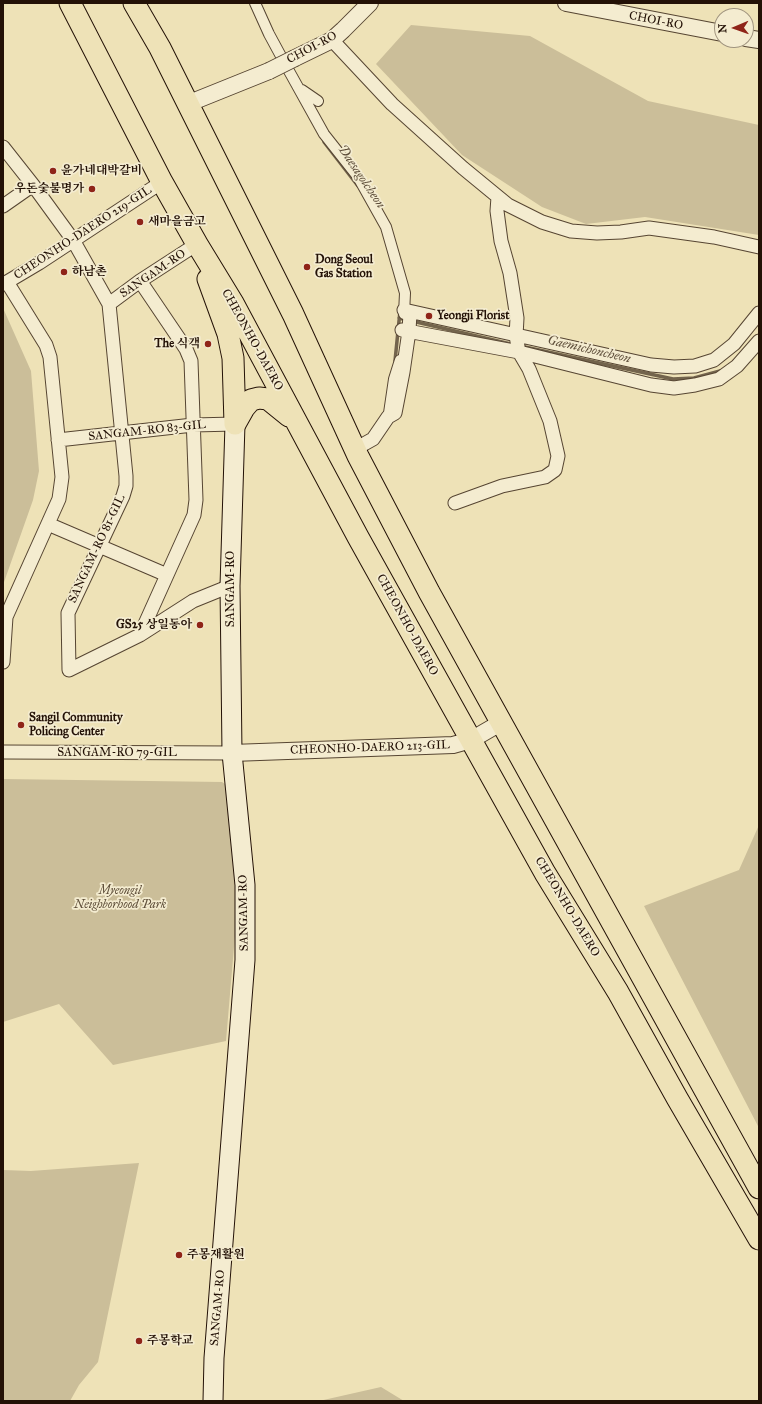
<!DOCTYPE html>
<html>
<head>
<meta charset="utf-8">
<style>
	body { margin:0 }
	#map { position:relative; width:762px; height:1404px; overflow:hidden; background:#eee2b7; font-family:"IM FELL Great Primer",serif }
	canvas { display:block }
	.frame { position:absolute; inset:0; border:4px solid #231106; pointer-events:none }
	.north { position:absolute; left:714px; top:8px; width:40px; height:40px; box-sizing:border-box; background:#f4ecd0; border:1px solid #a0947f; border-radius:50%; rotate:268deg; font-size:11px; font-weight:700; line-height:16px; text-align:center; color:#231106 }
	.north::after { content:''; display:block; margin:auto; width:14px; height:18px; background:#8f2418; clip-path:polygon(50% 0,100% 100%,50% 72%,0 100%) }
</style>
</head>
<body>
<div id="map">
<canvas width="762" height="1404"></canvas>
<div class="frame"></div>
<div class="north">N</div>
</div>
<script>
const c = document.querySelector('canvas').getContext('2d');
c.lineJoin = 'round';
function paint(path, color) {
  c.fillStyle = color;
  c.fill(path, 'evenodd');
}
function toPath(rows) {
  const path = new Path2D();
  for (const r of rows) {
    path.moveTo(r[0], r[1]);
    for (let i = 2; i < r.length; i += 2) path.lineTo(r[i], r[i + 1]);
  }
  return path;
}
function stroke(path, color, width, dash) {
  c.strokeStyle = color;
  c.lineWidth = width;
  c.lineCap = dash ? 'butt' : 'round';
  c.setLineDash(dash || []);
  c.stroke(path);
}
function write(font, color, halo, rows, align = 'center') {
  c.font = font + ' "IM FELL Great Primer","Noto Serif KR",serif';
  c.lineWidth = 3.5;
  c.setLineDash([]);
  c.textBaseline = 'middle';
  c.strokeStyle = halo;
  c.fillStyle = color;
  for (const [text, x, y, turn = 0] of rows) {
    c.save();
    c.translate(x, y);
    c.rotate((+turn || 0) * Math.PI / 180);
    c.textAlign = isNaN(turn) ? turn : align;
    if (halo) c.strokeText(text, 0, 0);
    c.fillText(text, 0, 0);
    c.restore();
  }
}
const green = toPath([
	[411,25,530,36,648,101,759,125,759,235,645,217,586,224,542,207,462,155,376,64],
	[3,308,31,371,39,471,33,500,3,585],
	[3,779,222,782,225,784,228,789,238,900,226,1041,113,1065,59,1004,3,1022],
	[759,825,759,1128,644,906,739,870],
	[139,1163,98,1362,79,1385,70,1401,3,1401,3,1170,31,1171],
	[381,1387,404,1401,319,1401]
]);
const stream = toPath([
	[324,142,358,186],
	[399,318,515,345],
	[525,347,673,379,694,378,720,371],
	[395,361,400,311]
]);
const pedestrian = toPath([
	[255,3,269,34,289,71,324,134,358,177,386,227,405,293,404,314],
	[302,90,318,101],
	[389,413,394,379,400,360]
]);
const minor = toPath([
	[332,40,392,104,463,168,508,205,542,222,571,231,597,233,621,232,649,228,714,237,759,247],
	[3,147,33,185,73,240,109,304,126,476,126,486,123,496,68,613,69,670,140,635,193,601,230,586],
	[3,206,33,185],
	[3,284,7,282,39,263,162,182],
	[109,304,140,281,197,244],
	[404,310,651,365,674,367,695,366,714,360,734,344,759,313],
	[402,330,519,352,651,385,674,388,695,385,719,379,737,366,759,341],
	[58,440,193,425,235,424],
	[355,449,373,439,388,417,395,413,403,372,409,331,410,313],
	[455,503,502,486,545,477,555,470,558,456,550,421,529,369,519,352,516,336,517,318,510,273,501,241,497,211,498,197],
	[48,524,167,575],
	[140,635,194,515,196,500,191,361,186,349,140,281],
	[3,662,6,617,59,499,62,477,50,357,46,345,7,282],
	[3,752,232,753]
]);
const tertiary = toPath([
	[566,3,722,33],
	[746,38,759,40],
	[295,58,332,40,343,30,370,3],
	[187,104,269,71],
	[232,753,453,745,471,740,502,722]
]);
const secondary = toPath([
	[213,1401,214,1358,245,960,245,885,232,753,230,586,235,424]
]);
const primary = toPath([
	[70,3,162,182,197,244,233,303,358,537,545,873,618,992,677,1098,759,1239],
	[134,3,160,48,293,314,358,456,429,592,759,1188],
	[208,279,228,334,233,358,235,424],
	[235,424,244,408,251,400,259,398,268,399,289,416]
]);
const tertiaryBridge = toPath([
	[269,71,295,58]
]);
const markers = [
	[53,171,4,"#8f2418"],
	[92,189,4,"#8f2418"],
	[140,222,4,"#8f2418"],
	[307,267,4,"#8f2418"],
	[64,272,4,"#8f2418"],
	[429,316,4,"#8f2418"],
	[208,344,4,"#8f2418"],
	[200,625,4,"#8f2418"],
	[21,725,4,"#8f2418"],
	[179,1255,4,"#8f2418"],
	[139,1341,4,"#8f2418"]
];
const streetNames = [
	["CHOI-RO",656,21,11],
	["CHOI-RO",312,48,-28],
	["CHEONHO-DAERO 219-GIL",83,233,-33],
	["SANGAM-RO",153,274,-34],
	["CHEONHO-DAERO",252,340,61],
	["SANGAM-RO 83-GIL",147,431,-6],
	["SANGAM-RO 81-GIL",97,549,-65],
	["SANGAM-RO",231,589,-90],
	["CHEONHO-DAERO",407,625,61],
	["CHEONHO-DAERO 213-GIL",370,748,-2],
	["SANGAM-RO 79-GIL",117,753],
	["CHEONHO-DAERO",567,907,59],
	["SANGAM-RO",244,913,-91],
	["SANGAM-RO",218,1308,-85]
];
const poiNames = [
	["윤가네대박갈비",61,171],
	["우돈숯불명가",84,189,"right"],
	["새마을금고",148,222],
	["Dong Seoul",315,260],
	["Gas Station",315,274],
	["하남촌",72,272],
	["Yeongji Florist",437,316],
	["The 식객",200,344,"right"],
	["GS25 상일동아",192,625,"right"],
	["Sangil Community",29,718],
	["Policing Center",29,732],
	["주몽재활원",187,1255],
	["주몽학교",147,1341]
];
const parkNames = [
	["Myeongil",120,891],
	["Neighborhood Park",120,905]
];
const waterNames = [
	["Daesagolcheon",361,177,56],
	["Gaemichoncheon",589,350,13]
];
paint(green, '#cbbe99');
stroke(stream, '#73644c', 3.5);
stroke(pedestrian, '#564532', 12);
stroke(minor, '#564532', 15);
stroke(tertiary, '#564532', 18);
stroke(secondary, '#231106', 21);
stroke(primary, '#231106', 23);
stroke(pedestrian, '#f4ecd0', 10);
stroke(minor, '#f4ecd0', 13);
stroke(tertiary, '#f4ecd0', 16);
stroke(secondary, '#f4ecd0', 19);
stroke(primary, '#eee2b7', 21);
stroke(tertiaryBridge, '#564532', 18, []);
stroke(tertiaryBridge, '#f4ecd0', 16);
for (const [x, y, r, color] of markers) {
  const dot = new Path2D();
  dot.arc(x, y, r, 0, 2 * Math.PI);
  c.fillStyle = color;
  c.fill(dot);
  stroke(dot, '#f4ecd0', 1.5);
}
write('12px', '#231106', '#f4ecd0', streetNames);
write('bold 12px', '#231106', '#f4ecd0', poiNames, 'left');
write('italic 12px', '#5e4e39', '#f4ecd0', parkNames);
write('italic 13px', '#5f4f3b', '#f4ecd0', waterNames);
</script>
</body>
</html>
